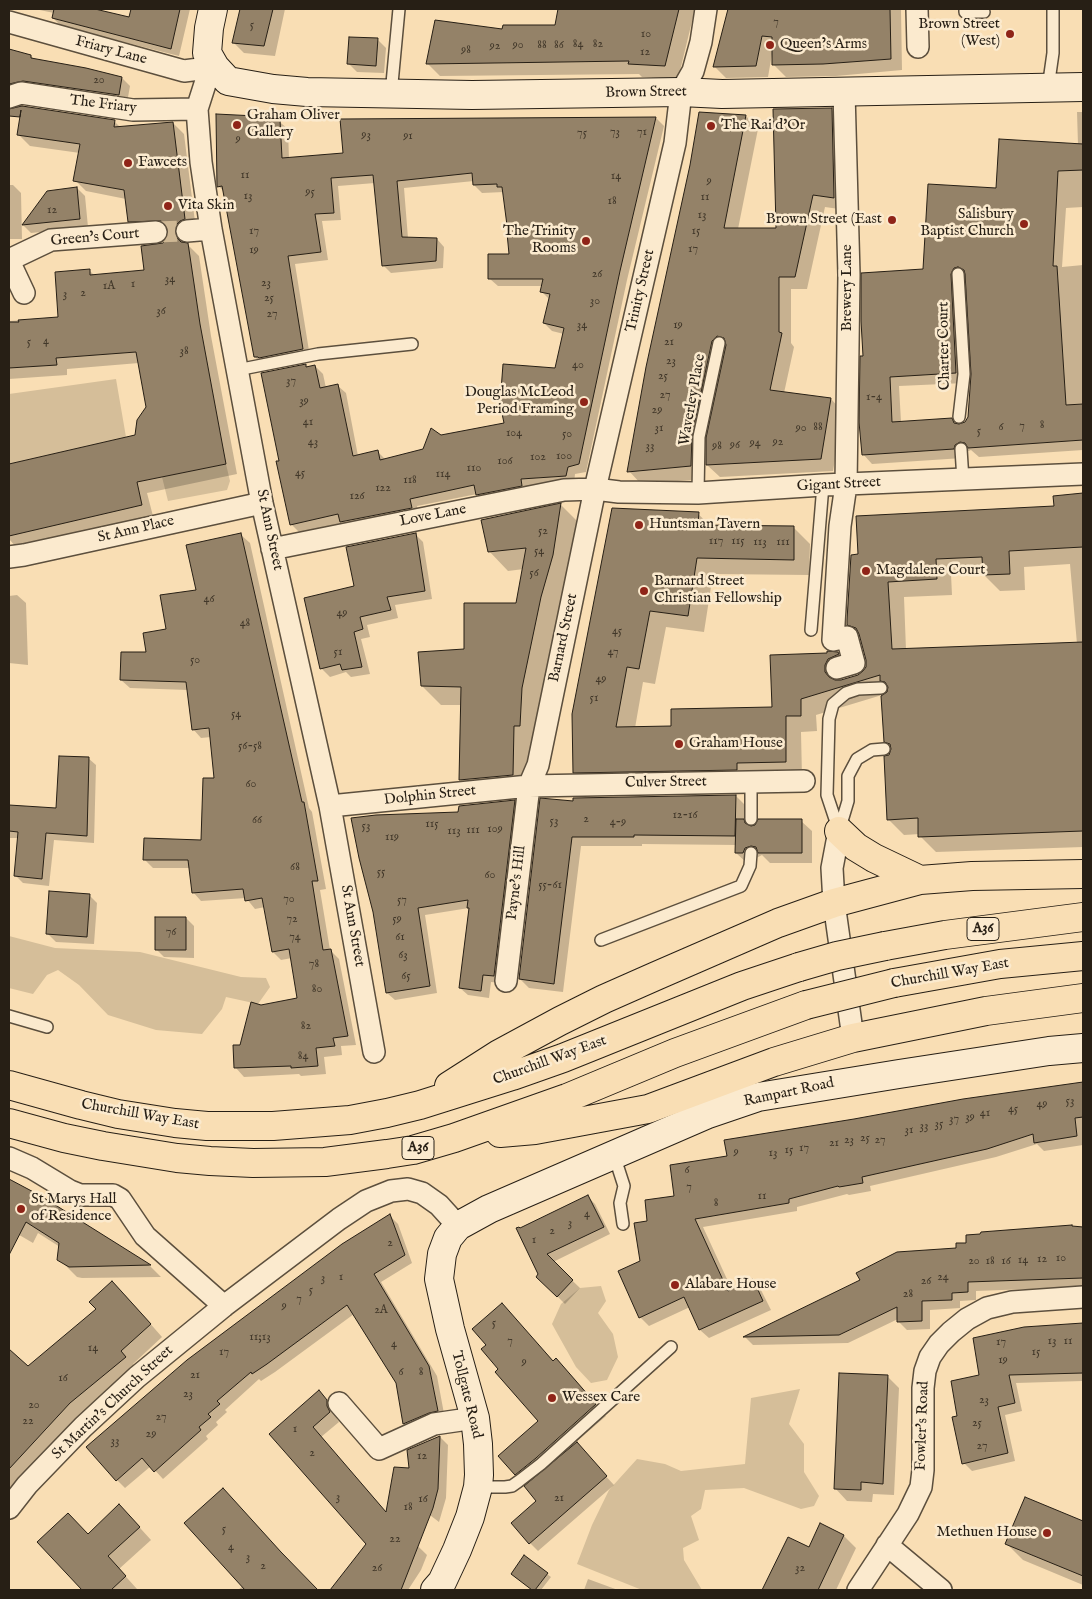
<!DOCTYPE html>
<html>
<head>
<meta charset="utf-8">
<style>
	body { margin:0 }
	#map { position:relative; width:1092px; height:1599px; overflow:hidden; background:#f9deb4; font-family:"IM FELL English",serif }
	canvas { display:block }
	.frame { position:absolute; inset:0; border:10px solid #271f15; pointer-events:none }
</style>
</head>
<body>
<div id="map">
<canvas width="1092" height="1599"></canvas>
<div class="frame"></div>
</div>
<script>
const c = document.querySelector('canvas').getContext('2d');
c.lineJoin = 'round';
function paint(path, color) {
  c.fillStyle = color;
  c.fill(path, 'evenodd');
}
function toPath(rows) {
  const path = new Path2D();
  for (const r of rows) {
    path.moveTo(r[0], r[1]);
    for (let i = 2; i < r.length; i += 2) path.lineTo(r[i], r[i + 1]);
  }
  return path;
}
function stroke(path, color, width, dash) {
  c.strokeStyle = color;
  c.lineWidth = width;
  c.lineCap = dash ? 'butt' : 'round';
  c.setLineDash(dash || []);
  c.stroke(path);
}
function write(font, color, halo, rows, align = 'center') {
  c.font = font + ' "IM FELL English",serif';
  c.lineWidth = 5;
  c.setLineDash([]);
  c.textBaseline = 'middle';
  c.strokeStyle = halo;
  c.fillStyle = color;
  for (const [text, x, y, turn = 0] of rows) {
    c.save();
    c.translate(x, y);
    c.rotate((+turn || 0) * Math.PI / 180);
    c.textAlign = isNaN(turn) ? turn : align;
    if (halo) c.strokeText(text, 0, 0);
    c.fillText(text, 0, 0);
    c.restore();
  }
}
const green = toPath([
	[116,379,126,437,9,464,9,394],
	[226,464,230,481,227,490,168,501,162,477],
	[9,936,55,948,140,952,241,977,266,978,270,987,258,1004,226,997,222,1009,202,1034,156,1030,108,1015,79,985,58,970,47,975,33,994,9,988],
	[601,1286,606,1301,598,1313,613,1334,618,1357,607,1380,591,1383,576,1367,552,1324,561,1304,580,1288],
	[800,1389,789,1424,804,1444,804,1472,819,1496,814,1506,801,1509,744,1488,705,1490,701,1509,691,1516,699,1540,683,1548,684,1560,702,1590,642,1590,577,1564,592,1525,609,1490,637,1459,665,1464,681,1471,745,1464,751,1398]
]);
const shadow = toPath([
	[35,9,90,9,130,19,133,9,190,9,179,56,61,26,53,18,54,13],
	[241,9,285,9,275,56,244,53,234,43],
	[573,9,695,9,678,79,642,77,639,74,440,76,427,63,503,31,556,26,572,14],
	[728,9,850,10,850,9,901,9,902,70,836,76,786,77,774,65,772,54,768,77,726,78,714,66],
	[378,40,386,48,384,73,357,72,349,64],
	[9,51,31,56,35,60,122,78,130,86,127,103,29,88,9,83],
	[831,109,844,121,846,210,825,207,807,289,791,289,791,343,794,347,784,393,831,399,843,412,833,471,720,477,707,465,708,436,706,435,704,449,703,479,641,484,629,471,746,116,758,129,738,229,777,229],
	[1077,112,1083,112,1083,207,1066,208,1062,267,1083,265,1083,450,979,457,971,450,966,452,963,458,872,464,863,454,865,358,924,270,997,190,1078,145],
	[967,276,973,374,969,417,966,423,957,425,951,419,901,422,899,386,965,383,961,280],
	[656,118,664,126,627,280,586,472,575,474,574,484,485,502,477,494,417,506,419,516,349,530,342,523,299,532,291,524,280,462,305,365,308,368,315,366,323,374,326,388,338,386,346,393,358,456,377,451,386,460,424,450,441,437,505,424,556,369,564,334,552,331,544,323,550,300,542,292,543,286,498,286,490,279,510,256,504,192,482,193,474,185,474,181,404,188,408,238,437,239,444,247,443,268,391,273,383,265,375,183,338,186,341,220,322,221,328,260,295,264,310,357,263,365,255,357,224,191,218,186,276,119,288,129,289,159,344,154,341,120],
	[114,121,121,128,173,123,184,134,196,230,187,236,185,244,188,245,199,256,211,336,237,474,147,493,153,516,17,548,9,539,9,465,136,436,148,407,139,363,67,369,67,375,9,379,9,321,60,318,89,270,95,276,145,271,169,237,170,231,140,232,129,221,126,199,86,191,75,180,80,153,30,146,19,135],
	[9,185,13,185,21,193,22,239,9,239],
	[77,188,85,196,88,227,31,233,23,225,48,192],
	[1083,494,1083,847,936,852,920,836,920,834,904,835,888,819,890,756,893,749,885,741,882,695,816,715,817,731,801,732,802,777,590,788,574,772,573,714,698,514,711,526,794,528,810,544,809,575,713,574,704,632,666,627,655,684,643,682,635,728,672,727,774,708,772,656,837,653,854,669,844,675,840,681,858,676,867,667,867,660,861,637,848,624,852,556,1055,507,1054,497],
	[1070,564,1077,644,906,650,904,597,952,595,951,574,984,573,984,575,1000,591,1025,590,1024,567],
	[561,505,580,524,531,794,479,799,460,780,462,705,441,705,422,686,517,605,524,569,508,571,489,551,482,521],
	[415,534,423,542,432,599,395,605,398,618,367,625,370,637,361,639,370,674,351,677,346,672,330,677,322,669,356,587],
	[241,535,250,543,309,808,312,812,326,889,320,890,330,950,339,959,356,1045,341,1046,342,1055,324,1057,326,1074,301,1076,299,1074,244,1077,236,1068,241,1046,261,1006,299,999,292,958,281,960,273,952,265,907,255,909,246,898,201,901,193,892,190,868,153,868,144,859,202,841,215,779,211,737,201,738,193,729,188,690,130,688,121,680,148,654,167,630],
	[215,726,215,728,198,730,198,728],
	[17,595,26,603,28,665,9,663,9,596],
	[88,758,96,765,94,843,54,840,49,886,23,883,16,876,19,838,9,838,9,806,57,810],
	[736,796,745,805,744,822,750,828,801,821,812,831,812,863,770,863,762,855,747,863,736,853,737,845,642,844,642,846,581,846,563,992,529,988,520,979,575,802],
	[514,801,522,809,501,983,491,982,489,998,468,995,460,988,469,908,425,915,437,993,395,1000,387,993,374,911,460,813],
	[89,895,97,903,94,944,56,942,48,934],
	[186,918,194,926,194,958,164,957,156,949],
	[1083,1083,1083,1145,1044,1151,1037,1144,996,1157,870,1186,871,1191,849,1195,847,1194,797,1207,797,1211,703,1227,732,1290,753,1281,761,1290,771,1310,709,1338,700,1330,690,1307,649,1326,640,1317,641,1261,649,1222,676,1197,728,1157],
	[9,1180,39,1197,150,1266,161,1277,82,1278,77,1277,59,1259,60,1247,38,1233,33,1243,9,1229],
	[588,1197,595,1204,610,1234,553,1262,580,1288,565,1304,538,1277,540,1274,520,1230],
	[390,1216,398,1224,412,1263,381,1282,437,1376,445,1419,412,1432,404,1424,398,1382,354,1314,275,1372,261,1381,259,1379,225,1410,227,1412,216,1422,218,1425,206,1436,208,1439,163,1479,151,1466,125,1488,117,1480],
	[1083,1227,1083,1287,976,1291,976,1300,960,1301,960,1308,930,1310,930,1329,907,1330,898,1321,898,1319,848,1343,753,1345,745,1337,861,1281,958,1249,982,1235,1005,1230],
	[125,1295,162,1337,133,1364,137,1370,9,1495,9,1383,24,1364,28,1367,36,1359,37,1361],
	[502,1305,554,1362,566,1370,606,1416,575,1443,614,1485,538,1551,530,1543,538,1501,527,1486,516,1474,540,1421,500,1369,488,1345],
	[1083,1325,1083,1381,1016,1383,1022,1411,1005,1415,1015,1461,972,1471,964,1463,958,1417,981,1375,1025,1329],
	[887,1376,899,1388,894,1495,873,1494,872,1502,847,1501,835,1488],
	[319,1392,336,1410,335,1416,339,1422,321,1437,381,1506,379,1508,427,1555,421,1570,408,1590,332,1590,368,1544,271,1434],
	[440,1437,448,1445,446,1498,439,1522,401,1493,411,1469,408,1451],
	[1025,1499,1083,1523,1083,1585,1023,1560,1007,1544],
	[131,1518,151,1540,119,1569,137,1589,136,1590,83,1590,39,1542,88,1535],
	[821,1525,844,1536,856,1548,836,1590,764,1590,788,1538,809,1549],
	[290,1562,317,1590,238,1590,243,1586],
	[512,1574,547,1574,551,1577,541,1590,532,1590],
	[588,1579,618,1590,584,1590]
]);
const building = toPath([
	[54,9,95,9,129,17,131,9,180,9,171,49,52,18,54,9],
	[240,9,273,9,264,46,232,43,240,9],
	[558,9,679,9,665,66,628,64,629,61,426,64,435,20,502,29,503,25,555,25,558,9],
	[728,9,890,9,891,59,823,64,772,65,772,37,762,36,756,66,713,67,728,9],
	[349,37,378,38,376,66,347,64,349,37],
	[9,49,31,55,31,58,86,68,122,77,119,95,23,81,9,84,9,49],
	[22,106,115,120,114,127,173,122,185,219,180,221,176,225,175,233,177,238,181,242,188,243,200,324,226,464,137,482,142,505,9,536,9,464,135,435,137,420,146,407,136,352,56,358,57,365,9,368,9,322,19,322,18,320,58,317,55,272,90,269,90,275,144,270,141,246,163,243,167,238,168,232,166,225,161,221,128,222,124,190,73,181,80,144,17,135,21,110,20,117,9,116,9,109,22,106],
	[832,108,834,198,813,195,795,277,779,277,779,332,782,333,770,390,831,398,821,459,706,465,706,438,726,345,724,338,717,336,712,341,692,435,691,466,627,472,646,367,690,165,699,112,746,115,724,228,776,228,773,109,832,108],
	[216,114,276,117,276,120,280,120,282,158,343,153,340,119,656,117,620,271,579,464,568,467,566,476,521,479,522,486,476,495,474,485,410,499,412,508,340,522,338,514,290,525,276,461,279,461,261,373,306,364,306,367,315,365,320,388,338,384,353,456,378,450,380,460,423,449,431,428,441,435,504,423,500,404,503,364,555,368,564,328,543,323,550,294,540,292,543,279,488,279,488,254,509,254,507,233,508,233,502,187,497,187,497,184,473,185,472,173,397,181,402,237,437,238,436,261,382,266,373,175,331,178,334,213,315,214,321,252,288,256,303,349,259,358,258,357,254,357,222,186,217,187,216,114],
	[999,139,1083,144,1083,170,1058,171,1053,266,1057,266,1066,405,1083,404,1083,440,968,448,965,443,960,442,955,445,954,449,862,455,859,422,860,356,863,356,861,321,861,273,923,269,928,184,996,188,999,139],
	[958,267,964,270,965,274,971,374,968,417,965,422,959,424,954,423,952,418,892,422,890,377,956,373,951,274,954,268,958,267],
	[77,187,80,219,22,225,47,191,77,187],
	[1083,493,1083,547,1009,551,1010,574,983,575,982,557,936,559,937,579,888,582,892,649,1083,642,1083,831,918,837,918,818,887,820,884,756,889,755,891,749,890,744,884,742,881,696,887,692,888,687,885,682,880,681,880,675,801,699,801,716,786,716,786,762,737,763,737,770,573,773,572,714,612,508,699,512,698,525,794,526,794,560,697,558,688,616,650,611,639,669,627,667,616,727,671,726,671,709,772,707,770,655,827,653,827,651,838,652,839,654,828,659,825,665,825,672,829,677,835,680,841,680,858,675,863,671,866,667,866,660,859,634,856,628,847,625,847,620,851,555,858,554,856,516,1054,506,1053,496,1083,493],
	[561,503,553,555,541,597,522,688,520,726,514,726,513,775,459,780,461,687,421,686,418,652,464,649,464,603,516,603,526,548,488,552,481,520,561,503],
	[241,533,302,802,304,802,318,881,312,881,323,950,331,949,348,1036,333,1038,335,1046,316,1048,318,1066,291,1068,291,1066,234,1068,233,1045,240,1045,251,1002,261,1005,297,998,289,949,272,952,262,898,245,901,243,889,192,893,188,860,143,860,144,838,201,840,203,778,214,778,209,728,192,730,186,682,120,680,121,652,146,652,143,633,166,629,160,595,196,590,186,545,241,533],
	[416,533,425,591,387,597,391,610,360,617,363,629,354,632,362,667,342,670,340,664,320,669,304,598,354,586,346,547,416,533],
	[59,756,89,757,87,836,46,833,42,879,14,876,18,832,9,831,9,805,56,808,59,756],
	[736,795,735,836,634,835,634,837,572,837,554,984,519,979,540,798,573,801,573,798,736,795],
	[515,800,494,976,483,975,481,991,459,988,469,908,467,908,468,900,418,908,430,986,386,993,373,912,359,858,351,818,376,815,458,812,459,806,515,800],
	[736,819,744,819,745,823,751,826,755,825,758,819,802,819,802,853,758,853,756,847,751,846,745,848,743,853,735,853,736,819],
	[49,891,90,894,87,937,46,934,49,891],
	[155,917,186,917,186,950,155,950,155,917],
	[1083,1082,1083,1117,1075,1118,1077,1136,1034,1143,1033,1134,987,1149,862,1177,863,1183,839,1187,838,1186,789,1199,789,1203,695,1219,728,1291,753,1279,763,1301,699,1330,684,1297,639,1318,618,1271,640,1261,634,1223,647,1221,645,1200,674,1196,670,1165,727,1156,724,1140,854,1119,963,1099,1083,1082],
	[9,1179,41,1196,151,1265,69,1267,57,1260,59,1243,26,1222,9,1255,9,1179],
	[588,1195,604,1227,547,1254,573,1280,557,1297,536,1277,538,1274,516,1228,519,1227,520,1228,588,1195],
	[390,1214,405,1255,374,1274,429,1366,438,1411,429,1413,403,1424,396,1383,347,1305,267,1364,252,1374,251,1372,217,1401,220,1404,208,1414,211,1417,199,1427,201,1430,154,1472,142,1458,116,1481,86,1447,187,1360,342,1244,390,1214],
	[1072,1225,1072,1226,1083,1227,1083,1278,968,1282,968,1292,952,1293,952,1300,922,1301,922,1321,897,1322,897,1307,839,1335,743,1337,860,1280,856,1273,897,1252,956,1248,956,1243,966,1243,966,1235,980,1234,981,1232,1072,1225],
	[112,1281,151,1324,121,1351,126,1357,70,1403,9,1469,9,1349,28,1366,96,1309,89,1302,112,1281],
	[502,1303,553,1361,556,1358,596,1404,536,1458,515,1475,498,1456,538,1421,495,1372,498,1369,481,1349,486,1345,472,1329,502,1303],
	[1083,1323,1083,1373,1009,1375,1015,1403,998,1407,1008,1453,962,1464,952,1417,957,1416,951,1381,979,1375,973,1338,1024,1327,1083,1323],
	[839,1373,888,1375,883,1484,861,1482,861,1490,834,1489,839,1373],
	[319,1390,327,1400,327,1406,330,1412,313,1427,386,1512,394,1467,409,1468,407,1450,440,1436,438,1489,433,1508,401,1590,330,1590,366,1544,269,1434,319,1390],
	[577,1442,607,1476,529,1544,511,1523,536,1501,524,1486,577,1442],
	[223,1488,281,1552,318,1590,245,1590,184,1523,223,1488],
	[1025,1497,1083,1521,1083,1576,1005,1544,1025,1497],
	[119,1504,140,1527,108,1556,126,1576,111,1590,82,1590,37,1542,68,1513,88,1534,119,1504],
	[820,1523,844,1535,818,1590,762,1590,788,1537,809,1547,820,1523],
	[524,1555,548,1573,535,1590,532,1590,511,1574,524,1555]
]);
const streetTunnel = toPath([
	[156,232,187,231]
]);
const lane = toPath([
	[965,9,965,12,984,12],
	[1048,88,1053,53,1053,9],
	[391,94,399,9],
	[958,274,964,374,959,417],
	[237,370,318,354,412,344],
	[961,449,963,480],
	[698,493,699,437,719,343],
	[811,630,823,485],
	[751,819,751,782],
	[839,831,827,795,829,719,833,704,846,693,858,689,881,688],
	[839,831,848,801,848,776,857,759,872,750,884,749],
	[601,940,741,886,750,866,751,853],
	[9,1016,47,1027],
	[614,1155,624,1186,620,1203,623,1224],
	[478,1487,505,1487,512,1486,519,1481,541,1464,671,1347]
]);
const street = toPath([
	[917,9,918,47],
	[9,22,184,71,215,67],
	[215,67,205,84,197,109,201,162,211,229,262,503,330,806,374,1052],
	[9,97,21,93,133,110,197,109],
	[187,231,211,229],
	[9,260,51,240,156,232],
	[9,261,24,293],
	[272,549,564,490,595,489,619,492,698,493,823,485,1083,474],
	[9,557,24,555,262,503],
	[837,668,854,663,847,637,833,640,840,526,846,485,849,275,844,92],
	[330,806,529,786,804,781],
	[839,831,832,868,834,903,853,1038],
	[506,981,529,786,538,765,595,489,675,143,681,92,693,71,701,42,706,9],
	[9,1158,32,1168,70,1191,80,1195,113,1195,120,1199,145,1236,224,1306],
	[339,1403,379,1449,434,1424,475,1418],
	[9,1508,27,1485,83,1427,137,1377,224,1306,339,1219,366,1201,391,1191,408,1189,422,1193,439,1205,458,1226],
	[887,1545,941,1590],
	[858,1590,908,1514,921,1487,923,1470,923,1388,925,1371,930,1357,939,1344,951,1332,967,1319,987,1308,1012,1302,1083,1297]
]);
const secondary = toPath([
	[213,9,209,28,207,53,215,67,228,81,273,89,307,92,472,95,681,92,722,94,1083,87],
	[435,1590,442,1582,457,1550,470,1517,478,1487,479,1475,478,1444,475,1418,450,1329,439,1279,442,1254,448,1238,458,1226,489,1209,708,1114,758,1097,899,1074,1049,1051,1083,1048]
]);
const highway = toPath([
	[839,831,856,847,874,858,920,880,972,876,1083,874],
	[885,946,945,935,1083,917],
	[894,983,1000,964,1083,956],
	[9,1085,81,1105,118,1114,175,1123,207,1126,273,1126,350,1120,387,1113,420,1105,512,1076,563,1058,742,986,799,967],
	[449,1086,499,1054,560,1021,604,999,656,976,778,923,834,903,920,880],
	[9,1123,64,1138,103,1146,177,1158,210,1161,253,1163,325,1162,387,1154,413,1150,454,1138,567,1098,675,1053,806,1005],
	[500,1133,535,1130,648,1109,774,1062,853,1038,986,1011,1083,998]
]);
const highwayBridge = toPath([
	[799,967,837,956,885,946],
	[806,1005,894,983]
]);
const markers = [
	[1010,34,5,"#8f2418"],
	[770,45,5,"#8f2418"],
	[237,125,5,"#8f2418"],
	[711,126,5,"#8f2418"],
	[128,163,5,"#8f2418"],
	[168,206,5,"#8f2418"],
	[892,220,5,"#8f2418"],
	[1024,224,5,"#8f2418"],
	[586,241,5,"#8f2418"],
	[584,402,5,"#8f2418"],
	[639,525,5,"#8f2418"],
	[866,571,5,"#8f2418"],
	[644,591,5,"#8f2418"],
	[679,744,5,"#8f2418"],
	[21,1209,5,"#8f2418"],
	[675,1285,5,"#8f2418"],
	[552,1398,5,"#8f2418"],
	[1047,1533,5,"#8f2418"]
];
const numberNames = [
	["7",776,23],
	["5",252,26],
	["10",646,35],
	["84",578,45],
	["82",598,45],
	["90",518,46],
	["88",542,46],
	["86",559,46],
	["92",495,47],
	["98",466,51],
	["12",645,53],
	["20",99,81],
	["73",615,133],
	["71",642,133],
	["75",582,134],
	["93",366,136],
	["91",408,137],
	["9",238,140],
	["11",245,176],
	["14",616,177],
	["9",709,182],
	["95",310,193],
	["13",248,197],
	["11",705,198],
	["18",612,202],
	["12",52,211],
	["13",702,216],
	["17",254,232],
	["15",696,232],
	["17",693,250],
	["19",254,251],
	["26",597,275],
	["34",170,280],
	["23",266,284],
	["1",133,285],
	["1A",109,287],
	["2",83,294],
	["3",65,295],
	["25",269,299],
	["30",595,302],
	["36",161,312],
	["27",272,315],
	["34",582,326],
	["19",678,326],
	["4",46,342],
	["5",29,343],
	["21",669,343],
	["38",184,352],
	["23",671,362],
	["40",578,366],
	["25",663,377],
	["37",291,382],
	["27",665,396],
	["1-4",874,398],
	["39",304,402],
	["29",657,411],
	["41",308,423],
	["8",1042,426],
	["7",1022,427],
	["88",818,428],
	["6",1001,428],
	["31",659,429],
	["90",801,429],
	["5",979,432],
	["104",514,434],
	["50",567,435],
	["43",313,443],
	["92",778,443],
	["94",755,444],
	["96",735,446],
	["33",650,447],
	["98",717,447],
	["100",564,457],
	["102",538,458],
	["106",505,462],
	["110",474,469],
	["45",300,474],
	["114",443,475],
	["118",410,481],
	["122",383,489],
	["126",357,497],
	["52",543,532],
	["117",716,542],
	["115",738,542],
	["113",760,543],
	["111",783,543],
	["54",539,552],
	["56",534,574],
	["46",209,600],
	["49",342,614],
	["48",245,624],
	["45",617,632],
	["51",338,653],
	["47",613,653],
	["50",195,661],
	["49",601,680],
	["51",594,699],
	["54",236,715],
	["56-58",250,747],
	["60",251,785],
	["12-16",685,816],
	["2",586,820],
	["66",257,821],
	["53",554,822],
	["4-9",618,823],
	["115",432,825],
	["53",366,827],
	["109",495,830],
	["111",473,831],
	["113",454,832],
	["119",392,838],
	["68",295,868],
	["55",381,873],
	["60",490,876],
	["55-61",550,886],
	["70",289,900],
	["57",402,901],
	["72",292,920],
	["59",397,920],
	["76",171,933],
	["74",295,938],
	["61",400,938],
	["63",403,956],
	["78",314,965],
	["65",406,977],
	["80",317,990],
	["82",306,1027],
	["84",303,1057],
	["53",1070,1102],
	["49",1042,1105],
	["45",1013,1110],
	["41",985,1114],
	["39",970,1118],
	["37",954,1120],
	["35",939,1125],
	["33",924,1127],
	["31",909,1131],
	["25",865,1139],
	["23",849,1141],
	["27",880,1141],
	["21",834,1144],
	["17",804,1149],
	["15",789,1151],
	["9",736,1153],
	["13",773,1154],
	["6",687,1171],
	["7",689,1188],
	["11",762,1197],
	["8",716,1204],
	["4",587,1215],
	["3",570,1224],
	["2",552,1232],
	["1",534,1241],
	["2",390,1244],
	["10",1061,1259],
	["12",1042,1260],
	["14",1023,1261],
	["20",974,1262],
	["18",990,1262],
	["16",1006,1262],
	["1",341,1278],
	["24",943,1278],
	["3",323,1279],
	["26",926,1282],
	["5",311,1291],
	["28",908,1295],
	["7",299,1300],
	["9",284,1307],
	["2A",381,1311],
	["5",494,1324],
	["11;13",260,1338],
	["7",510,1342],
	["13",1052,1342],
	["11",1068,1342],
	["17",1001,1343],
	["4",394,1345],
	["14",93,1349],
	["17",224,1353],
	["15",1036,1353],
	["19",1003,1361],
	["9",524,1363],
	["6",401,1373],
	["8",421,1373],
	["21",195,1376],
	["16",63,1379],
	["23",188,1395],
	["23",984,1401],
	["20",34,1406],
	["27",161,1418],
	["22",28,1422],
	["25",977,1424],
	["1",295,1430],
	["29",151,1435],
	["33",115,1442],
	["27",982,1447],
	["2",312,1454],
	["12",422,1457],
	["3",338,1498],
	["21",559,1499],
	["16",423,1500],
	["18",408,1508],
	["5",224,1530],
	["22",395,1540],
	["4",231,1548],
	["3",248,1558],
	["2",263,1567],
	["26",377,1569],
	["32",800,1569]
];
const shields = [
	[983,929,32],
	[418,1148,32]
];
const shieldNames = [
	["A36",983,929],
	["A36",418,1148]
];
const poiNames = [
	["Brown Street",1000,25,"right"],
	["(West)",1000,42,"right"],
	["Queen’s Arms",780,45],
	["Graham Oliver",247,116],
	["Gallery",247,133],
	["The Rai d'Or",721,126],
	["Fawcets",138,163],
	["Vita Skin",178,206],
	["Salisbury",1014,215,"right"],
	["Baptist Church",1014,232,"right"],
	["Brown Street (East",882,220,"right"],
	["The Trinity",576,232,"right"],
	["Rooms",576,249,"right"],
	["Douglas McLeod",574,393,"right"],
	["Period Framing",574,410,"right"],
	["Huntsman Tavern",649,525],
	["Magdalene Court",876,571],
	["Barnard Street",654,582],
	["Christian Fellowship",654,599],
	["Graham House",689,744],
	["St Marys Hall",31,1200],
	["of Residence",31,1217],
	["Alabare House",685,1285],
	["Wessex Care",562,1398],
	["Methuen House",1037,1533,"right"]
];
const streetNames = [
	["Friary Lane",111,51,15],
	["Brown Street",646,93,-1],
	["The Friary",103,105,7],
	["Green's Court",95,238,-5],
	["Brewery Lane",848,288,-90],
	["Trinity Street",641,291,-77],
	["Charter Court",945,346,-91],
	["Waverley Place",693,400,-80],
	["Gigant Street",839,485,-3],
	["Love Lane",433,516,-11],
	["St Ann Place",136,530,-13],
	["St Ann Street",269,530,78],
	["Barnard Street",564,638,-78],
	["Culver Street",666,783,-1],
	["Dolphin Street",430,796,-6],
	["Payne's Hill",517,883,-83],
	["St Ann Street",352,926,80],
	["Churchill Way East",950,974,-10],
	["Churchill Way East",550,1061,-20],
	["Rampart Road",789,1093,-12],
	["Churchill Way East",140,1115,10],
	["Tollgate Road",466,1395,76],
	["St Martin's Church Street",113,1403,-43],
	["Fowler's Road",923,1426,-88]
];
paint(green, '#d5be99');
paint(shadow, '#0003');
paint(building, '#948268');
stroke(building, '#271f15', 1);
stroke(streetTunnel, '#cfb894', 21, [21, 11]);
stroke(lane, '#5c4f3d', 14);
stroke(street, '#5c4f3d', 24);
stroke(secondary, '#271f15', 30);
stroke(highway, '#271f15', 30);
stroke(lane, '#fbeace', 11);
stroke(street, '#fbeace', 21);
stroke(secondary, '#fbeace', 28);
stroke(highway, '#f9deb4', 28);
stroke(highwayBridge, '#271f15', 30, []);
stroke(highwayBridge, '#f9deb4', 28);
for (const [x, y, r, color] of markers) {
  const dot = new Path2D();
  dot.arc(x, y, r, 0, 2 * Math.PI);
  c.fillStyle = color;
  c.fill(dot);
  stroke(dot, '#fbeace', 2);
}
write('12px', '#42382a', null, numberNames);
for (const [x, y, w] of shields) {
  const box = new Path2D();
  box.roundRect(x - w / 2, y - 11.5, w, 23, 4);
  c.fillStyle = '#fbeace';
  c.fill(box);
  stroke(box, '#271f15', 1);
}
write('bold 14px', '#271f15', null, shieldNames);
write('15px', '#271f15', '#fbeace', poiNames, 'left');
write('15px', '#271f15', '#fbeace', streetNames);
</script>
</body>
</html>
